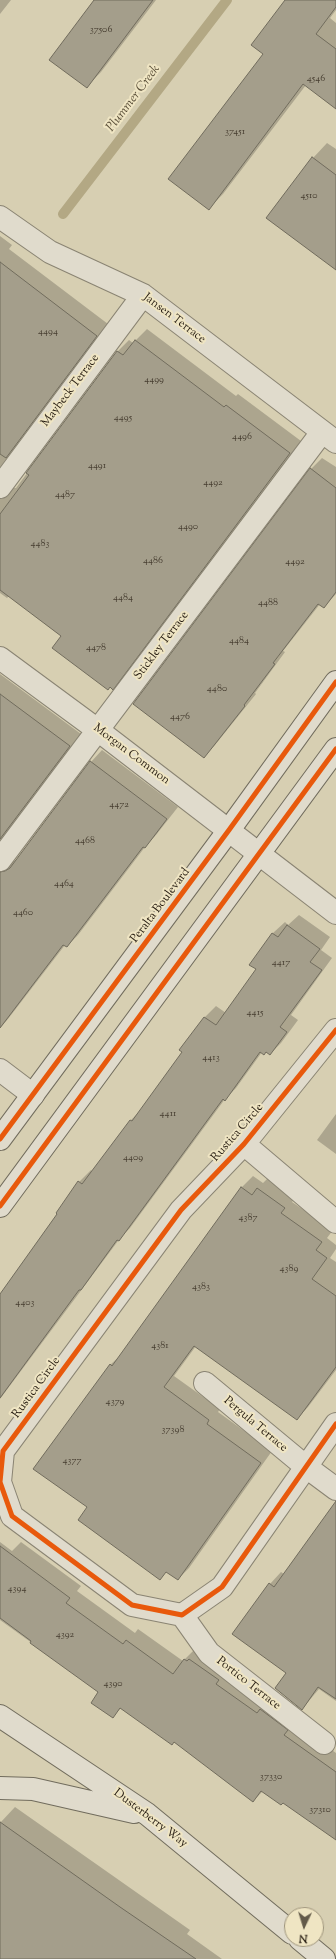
<!DOCTYPE html>
<html>
<head>
<meta charset="utf-8">
<style>
	body { margin:0 }
	#map { position:relative; width:336px; height:1959px; overflow:hidden; background:#d7cfb2; font-family:"Sorts Mill Goudy",serif }
	canvas { display:block }
	.north { position:absolute; left:284px; top:1907px; width:40px; height:40px; box-sizing:border-box; background:#efe5c3; border:1px solid #9e947b; border-radius:50%; rotate:184deg; font-size:11px; font-weight:700; line-height:16px; text-align:center; color:#251b10 }
	.north::after { content:''; display:block; margin:auto; width:14px; height:18px; background:#635a49; clip-path:polygon(50% 0,100% 100%,50% 72%,0 100%) }
</style>
</head>
<body>
<div id="map">
<canvas width="336" height="1959"></canvas>
<div class="north">N</div>
</div>
<script>
const c = document.querySelector('canvas').getContext('2d');
c.lineJoin = 'round';
function paint(path, color) {
  c.fillStyle = color;
  c.fill(path, 'evenodd');
}
function toPath(rows) {
  const path = new Path2D();
  for (const r of rows) {
    path.moveTo(r[0], r[1]);
    for (let i = 2; i < r.length; i += 2) path.lineTo(r[i], r[i + 1]);
  }
  return path;
}
function stroke(path, color, width, dash) {
  c.strokeStyle = color;
  c.lineWidth = width;
  c.lineCap = dash ? 'butt' : 'round';
  c.setLineDash(dash || []);
  c.stroke(path);
}
function write(font, color, halo, rows, align = 'center') {
  c.font = font + ' "Sorts Mill Goudy",serif';
  c.lineWidth = 4;
  c.setLineDash([]);
  c.textBaseline = 'middle';
  c.strokeStyle = halo;
  c.fillStyle = color;
  for (const [text, x, y, turn = 0] of rows) {
    c.save();
    c.translate(x, y);
    c.rotate((+turn || 0) * Math.PI / 180);
    c.textAlign = isNaN(turn) ? turn : align;
    if (halo) c.strokeText(text, 0, 0);
    c.fillText(text, 0, 0);
    c.restore();
  }
}
const shadow = toPath([
	[0,0,11,0,0,14],
	[95,0,156,0,101,72,87,86],
	[286,0,336,0,336,10,330,18,336,23,336,108,306,85,223,194,209,208,264,54],
	[327,143,336,149,336,269,313,158],
	[0,236,12,245,9,249,108,324,0,470],
	[147,329,236,396,238,394,301,441,124,677,113,688,62,636,9,596,7,598,0,593,0,481,10,488,16,488,118,351,129,340,133,343],
	[322,458,336,467,336,594,324,607,320,604,283,651,285,652,255,693,256,694,215,745,204,757,311,469],
	[0,674,81,734,0,843],
	[102,750,178,807,156,835,145,847,78,935,67,946,65,945,8,1019,0,1028,0,854,10,861,16,861,91,762],
	[299,915,330,937,321,950,332,958,291,1015,298,1020,281,1043,270,1054,266,1052,262,1052,236,1088,225,1099,130,1228,121,1237,0,1399,0,1296,59,1214,57,1213,79,1182,91,1170,93,1172,131,1120,140,1111,183,1052,181,1050,205,1017,216,1006,226,1013,257,969,251,964,273,933,285,922,288,925],
	[336,1114,336,1154,317,1140],
	[253,1176,263,1183,269,1177,296,1196,292,1202,333,1230,327,1238,336,1245,336,1249,330,1258,336,1262,336,1370,308,1407,297,1419,196,1346,174,1376,220,1409,218,1412,272,1451,189,1568,178,1579,89,1507,110,1365,122,1354,241,1188],
	[336,1507,336,1701,319,1689,302,1709,287,1673,234,1634,270,1584,281,1572,284,1574],
	[0,1542,12,1551,21,1542,81,1586,77,1591,135,1633,138,1629,183,1661,196,1648,295,1724,336,1753,336,1839,283,1802,263,1791,253,1801,174,1741,121,1708,112,1717,100,1692,0,1620],
	[15,1807,190,1930,187,1934,222,1959,0,1959,0,1823]
]);
const stream = toPath([
	[63,214,227,0]
]);
const building = toPath([
	[94,0,153,0,87,88,49,60,94,0],
	[285,0,336,0,336,7,316,34,336,49,336,109,303,84,209,210,168,179,263,54,251,45,285,0],
	[312,157,336,175,336,270,266,218,312,157],
	[0,262,97,336,6,458,0,454,0,262],
	[135,340,224,407,226,405,290,453,113,690,110,687,108,690,52,648,61,636,0,590,0,514,29,475,26,473,117,351,123,355,135,340],
	[310,468,336,488,336,592,324,608,318,604,273,663,275,664,244,705,245,706,204,758,133,704,310,468],
	[0,694,70,746,0,839,0,694],
	[90,761,167,819,145,848,143,847,67,947,63,945,0,1028,0,872,5,871,10,868,90,761],
	[287,925,320,949,310,962,322,970,280,1027,287,1032,270,1055,266,1052,264,1055,260,1052,225,1101,223,1099,119,1241,117,1240,81,1290,79,1290,0,1398,0,1294,57,1214,56,1213,78,1181,82,1184,130,1120,132,1121,182,1052,179,1050,204,1017,216,1025,256,969,249,965,272,933,278,937,287,925],
	[241,1187,252,1195,257,1188,285,1208,281,1213,322,1242,316,1250,327,1258,312,1279,336,1296,336,1367,297,1420,194,1346,164,1387,209,1420,207,1424,261,1463,178,1580,166,1572,160,1580,78,1520,87,1507,33,1469,110,1364,112,1366,241,1187],
	[336,1501,336,1699,318,1687,302,1710,275,1688,286,1673,232,1634,269,1583,274,1587,336,1501],
	[0,1546,70,1598,66,1603,123,1644,126,1640,173,1674,184,1659,187,1661,189,1659,219,1680,216,1684,257,1713,260,1709,288,1730,284,1735,336,1772,336,1840,283,1803,281,1805,261,1791,253,1802,174,1742,172,1745,120,1708,113,1718,91,1703,98,1692,30,1643,31,1641,0,1618,0,1546],
	[0,1822,120,1907,196,1959,0,1959,0,1822]
]);
const street = toPath([
	[0,217,50,252,143,295,336,442],
	[0,487,143,295],
	[0,658,99,731,336,913],
	[0,860,322,432],
	[336,1030,244,1144,181,1210,3,1451,0,1482,12,1516,132,1605,182,1615,222,1587,336,1424],
	[0,1070,33,1095],
	[244,1144,336,1222],
	[205,1383,305,1466,336,1489],
	[182,1615,209,1653,324,1743]
]);
const secondary = toPath([
	[0,1139,229,830,336,682],
	[0,1206,336,749],
	[0,1716,147,1814,292,1933],
	[0,1788,33,1789,134,1812],
	[300,1939,324,1959]
]);
const cycleway = toPath([
	[336,1030,244,1144,181,1210,3,1451,0,1482,12,1516,132,1605,182,1615,222,1587,336,1424],
	[0,1139,229,830,336,682],
	[0,1206,336,749]
]);
const numberNames = [
	["37506",101,30],
	["4546",316,79],
	["37451",235,132],
	["4510",309,196],
	["4494",48,332],
	["4499",154,380],
	["4495",123,418],
	["4496",242,437],
	["4491",97,466],
	["4492",213,483],
	["4487",65,495],
	["4490",188,527],
	["4483",40,544],
	["4486",153,561],
	["4492",295,562],
	["4484",123,598],
	["4488",268,603],
	["4484",239,641],
	["4478",96,648],
	["4480",217,689],
	["4476",180,717],
	["4472",119,805],
	["4468",85,841],
	["4464",64,884],
	["4460",23,913],
	["4417",281,963],
	["4415",255,1013],
	["4413",211,1058],
	["4411",168,1114],
	["4409",133,1158],
	["4387",248,1218],
	["4389",289,1269],
	["4383",201,1287],
	["4403",25,1303],
	["4381",160,1346],
	["4379",115,1402],
	["37398",173,1430],
	["4377",72,1461],
	["4394",17,1589],
	["4392",65,1635],
	["4390",113,1684],
	["37330",271,1777],
	["37310",320,1810]
];
const streetNames = [
	["Jansen Terrace",174,319,37],
	["Maybeck Terrace",71,391,-53],
	["Stickley Terrace",162,646,-53],
	["Morgan Common",131,755,37],
	["Peralta Boulevard",161,906,-53],
	["Rustica Circle",238,1133,-49],
	["Rustica Circle",37,1388,-54],
	["Pergula Terrace",255,1425,40],
	["Portico Terrace",248,1684,38],
	["Dusterberry Way",150,1819,37]
];
const waterNames = [
	["Plummer Creek",134,99,-53]
];
paint(shadow, '#0003');
stroke(stream, '#b3a884', 10);
paint(building, '#a49e8b');
stroke(building, '#716c5d', 1);
stroke(street, '#8a8473', 24);
stroke(secondary, '#716c5d', 24);
stroke(street, '#e0dbcc', 22);
stroke(secondary, '#e0dbcc', 22);
stroke(cycleway, '#e8590c', 5);
write('10px', '#453c2f', null, numberNames);
write('12px', '#251b10', '#efe5c3', streetNames);
write('italic 13px', '#584d37', '#efe5c3', waterNames);
</script>
</body>
</html>
